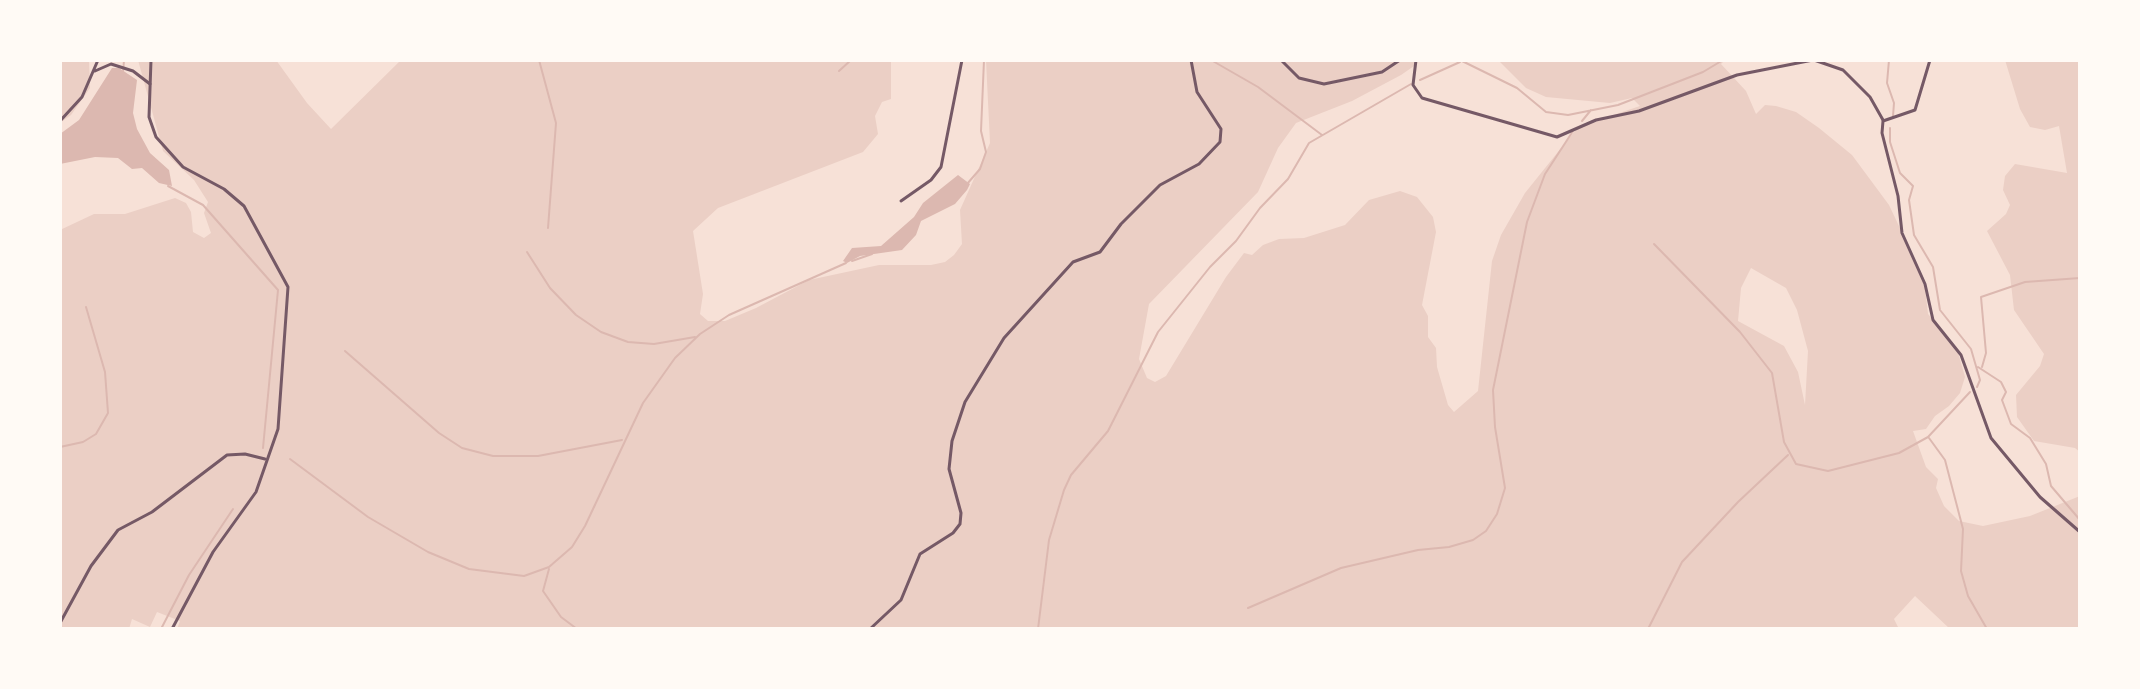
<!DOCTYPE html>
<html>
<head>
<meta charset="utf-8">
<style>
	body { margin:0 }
	#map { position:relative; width:2140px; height:689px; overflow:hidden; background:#f7e1d7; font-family:"Public Sans",sans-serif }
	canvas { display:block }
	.frame { position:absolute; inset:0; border:62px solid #fffaf5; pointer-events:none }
</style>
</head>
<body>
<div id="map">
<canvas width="2140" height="689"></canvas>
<div class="frame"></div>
</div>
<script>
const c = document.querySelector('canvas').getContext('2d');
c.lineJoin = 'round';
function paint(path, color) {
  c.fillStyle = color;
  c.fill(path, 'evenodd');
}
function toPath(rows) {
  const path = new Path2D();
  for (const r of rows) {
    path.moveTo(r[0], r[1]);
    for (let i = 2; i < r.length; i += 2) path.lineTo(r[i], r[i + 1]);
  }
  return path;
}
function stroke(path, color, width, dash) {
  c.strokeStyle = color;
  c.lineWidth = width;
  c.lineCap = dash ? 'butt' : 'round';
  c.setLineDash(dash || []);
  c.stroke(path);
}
const green = toPath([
	[60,60,89,60,90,88,71,115,60,123],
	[138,60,276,60,307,103,331,129,401,60,891,60,891,99,882,102,875,116,878,134,863,152,718,208,693,231,703,294,700,314,708,321,725,321,756,308,809,280,879,265,931,265,945,262,954,255,962,244,960,210,990,143,986,60,1415,60,1414,66,1401,75,1352,101,1296,123,1278,148,1258,192,1149,304,1139,359,1147,378,1155,382,1166,376,1226,277,1244,253,1252,255,1263,245,1279,239,1304,238,1345,225,1369,200,1400,191,1417,197,1433,217,1436,232,1422,305,1428,316,1428,337,1436,348,1437,367,1448,405,1454,412,1478,391,1492,261,1501,235,1525,193,1578,127,1640,106,1632,98,1610,103,1546,97,1526,88,1498,60,1725,60,1721,64,1746,91,1756,114,1765,105,1776,106,1796,112,1819,128,1852,155,1889,205,1924,279,1928,314,1957,349,1965,377,1960,393,1949,406,1935,416,1926,429,1913,431,1926,467,1938,479,1936,488,1944,506,1959,521,1983,526,2030,516,2080,496,2080,629,1950,629,1915,596,1894,619,1899,629,177,629,180,621,157,612,150,627,132,619,129,629,60,629,60,230,94,214,125,214,175,198,186,203,191,212,193,232,204,238,211,233,204,213,208,202,194,180,163,151],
	[1751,268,1786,288,1797,310,1808,351,1805,405,1798,372,1784,346,1738,321,1741,288],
	[2005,60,2080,60,2080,452,2075,448,2034,441,2017,417,2016,395,2040,366,2044,354,2014,310,2010,275,1987,231,2006,214,2010,205,2003,190,2005,176,2015,164,2067,173,2059,126,2045,130,2030,127,2020,109]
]);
const water = toPath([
	[112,68,119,68,137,80,133,113,137,129,150,153,169,170,172,186,159,183,142,168,132,169,118,158,95,157,60,164,60,134,79,120],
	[958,175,970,184,967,190,955,204,921,221,916,235,902,250,860,256,847,263,843,261,852,248,881,246,914,217,923,203]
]);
const stream = toPath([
	[539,60,556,123,548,228],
	[1211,60,1258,87,1322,135],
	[1460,60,1517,88,1546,112,1568,115,1618,105,1703,72,1723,60],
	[1889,60,1887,83,1894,103,1893,116],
	[839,71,851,60],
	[123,73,124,60],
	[1420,80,1460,62],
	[1582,121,1591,110],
	[1890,128,1890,142,1900,173,1913,186,1909,200,1914,235,1933,267,1940,310,1971,349,1980,380,1977,387],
	[967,184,980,169,986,152,981,131,984,60],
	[168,186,203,205,278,290,263,448],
	[1654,244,1740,332,1772,373,1784,442,1796,464,1828,471,1899,453,1928,437,1970,392],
	[527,252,550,288,576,315,601,332,628,342,654,344,695,337],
	[852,261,872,254],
	[345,351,439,433,462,448,493,456,538,456,622,440],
	[1978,367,2001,382,2006,392,2002,400,2011,424,2030,438,2046,464,2051,486,2080,520],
	[1982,367,1986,353,1981,297,2025,282,2080,278],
	[1929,438,1945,460,1963,529,1961,571,1968,596,1987,629],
	[60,447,83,442,96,434,108,413,105,372,86,307],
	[290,459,368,517,428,552,469,569,524,576,549,567,572,547,585,526,643,403,675,358,700,334,729,315,846,263],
	[549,569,543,591,561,617,577,629],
	[1248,608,1341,568,1418,550,1449,547,1473,540,1486,531,1497,514,1505,488,1495,427,1493,390,1527,222,1545,174,1573,131],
	[161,629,189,575,233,509],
	[1038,629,1049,540,1064,490,1071,475,1108,431,1158,332,1210,267,1236,241,1260,208,1288,179,1309,143,1411,84],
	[1648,629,1682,562,1738,502,1788,455]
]);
const minor = toPath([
	[1281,60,1299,78,1324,84,1382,72,1400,60],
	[1416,60,1413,85,1422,98,1557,137,1596,120,1639,111,1737,75,1813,60],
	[1814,60,1843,70,1870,97,1883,120],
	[95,71,111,64,133,71,150,84],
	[60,121,82,97,98,60],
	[901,201,931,180,941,167,962,60],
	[60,623,91,566,118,530,152,512,227,455,245,454,265,459],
	[870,629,901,600,920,554,953,533,960,524,961,513,949,469,952,441,965,402,1004,338,1073,262,1100,252,1121,224,1160,185,1199,164,1220,142,1221,129,1197,92,1191,60]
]);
const tertiary = toPath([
	[151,60,149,117,156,137,183,167,224,189,244,206,288,287,278,429,256,492,213,552,172,629],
	[1930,60,1915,110,1883,121,1882,133,1898,196,1902,233,1925,284,1933,320,1961,355,1991,438,2040,497,2080,532]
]);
paint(green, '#ebcfc5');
paint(water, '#dcb8b0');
stroke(stream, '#dcb8b0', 2);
stroke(minor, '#755966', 3);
stroke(tertiary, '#755966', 3);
</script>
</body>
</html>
